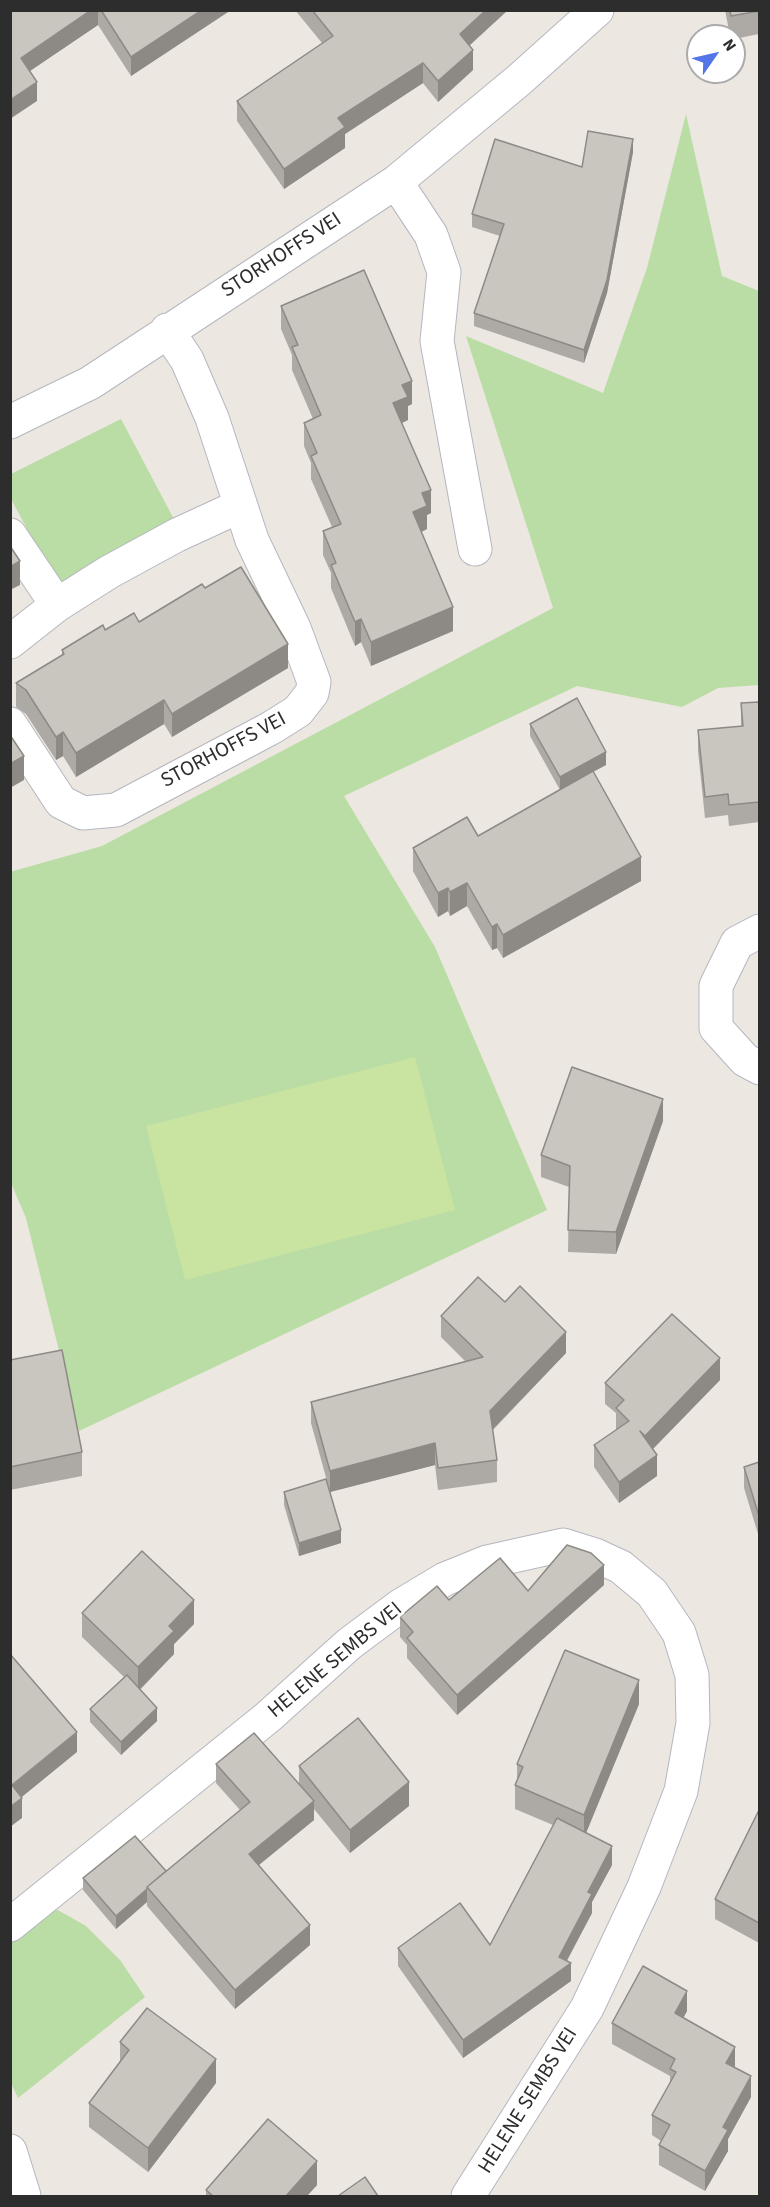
<!DOCTYPE html>
<html>
<head>
<meta charset="utf-8">
<style>
	body { margin:0 }
	#map { position:relative; width:770px; height:2207px; overflow:hidden; background:#ede7e1; font-family:"Source Sans 3",sans-serif }
	canvas { display:block }
	.frame { position:absolute; inset:0; border:12px solid #2d2d2d; pointer-events:none }
	.north { position:absolute; left:686px; top:24px; width:60px; height:60px; box-sizing:border-box; background:#fff; border:2px solid #ababab; border-radius:50%; rotate:56deg; font-size:16px; font-weight:700; line-height:24px; text-align:center; color:#2d2d2d }
	.north::after { content:''; display:block; margin:auto; width:21px; height:27px; background:#5375e8; clip-path:polygon(50% 0,100% 100%,50% 72%,0 100%) }
</style>
</head>
<body>
<div id="map">
<canvas width="770" height="2207"></canvas>
<div class="frame"></div>
<div class="north">N</div>
</div>
<script>
const c = document.querySelector('canvas').getContext('2d');
c.lineJoin = 'round';
function paint(path, color) {
  c.fillStyle = color;
  c.fill(path, 'evenodd');
}
function toPath(rows) {
  const path = new Path2D();
  for (const r of rows) {
    path.moveTo(r[0], r[1]);
    for (let i = 2; i < r.length; i += 2) path.lineTo(r[i], r[i + 1]);
  }
  return path;
}
function stroke(path, color, width, dash) {
  c.strokeStyle = color;
  c.lineWidth = width;
  c.lineCap = dash ? 'butt' : 'round';
  c.setLineDash(dash || []);
  c.stroke(path);
}
function write(font, color, halo, rows, align = 'center') {
  c.font = font + ' "Source Sans 3",sans-serif';
  c.lineWidth = 6;
  c.setLineDash([]);
  c.textBaseline = 'middle';
  c.strokeStyle = halo;
  c.fillStyle = color;
  for (const [text, x, y, turn = 0] of rows) {
    c.save();
    c.translate(x, y);
    c.rotate((+turn || 0) * Math.PI / 180);
    c.textAlign = isNaN(turn) ? turn : align;
    if (halo) c.strokeText(text, 0, 0);
    c.fillText(text, 0, 0);
    c.restore();
  }
}
const green = toPath([
	[686,114,722,276,759,291,759,685,718,688,682,707,577,686,344,796,435,947,547,1210,79,1431,26,1218,11,1183,10,872,102,846,553,608,466,336,603,393,647,268],
	[121,419,176,523,61,592,11,499,11,474],
	[56,1909,86,1926,120,1960,145,1997,18,2098,11,2083,10,1936]
]);
const pitch = toPath([
	[415,1057,455,1210,185,1280,146,1126]
]);
const minor = toPath([
	[396,182,431,235,444,272,437,341,475,549],
	[10,422,90,383,396,182,519,80,597,10],
	[10,535,57,605],
	[10,642,57,605,109,572,177,535,240,506],
	[10,724,61,802,83,813,116,810,271,728,298,711,312,693,314,682,294,628,252,540,212,418,187,360,167,330],
	[760,931,737,943,716,986,716,1028,745,1060,760,1068],
	[10,1925,268,1717,349,1644,400,1606,445,1579,487,1562,563,1545,595,1555,621,1567,652,1593,679,1633,692,1675,693,1723,681,1791,644,1887,587,2008,468,2196],
	[10,2151,24,2196]
]);
const wall = toPath([
	[10,10,231,10,131,76,98,25,30,71,37,101],
	[295,10,508,10,469,46,473,70,438,102,423,83,345,134,345,148,284,189,237,121,237,101,322,43],
	[725,10,759,10,759,34,734,39,734,36,730,36],
	[633,152,607,293,584,363,474,326,474,313,500,236,472,227,472,214,582,167],
	[281,306,412,404,408,406,408,420,402,423,431,513,427,515,427,529,421,532,453,631,371,666,361,642,355,646,331,588,331,573,323,555,323,531,332,527,311,479,311,463,304,446,304,423,313,419,292,370,292,355,281,329],
	[205,588,288,668,172,737,164,724,76,777,63,756,56,760,26,714,16,707,16,683,62,656,62,650,105,630,139,622],
	[759,702,759,822,729,826,728,815,705,818,698,751,698,730,741,726,741,703],
	[530,724,606,765,593,771,641,881,503,958,497,948,492,950,467,906,450,916,448,911,438,917,413,871,413,848,478,836,560,790,530,736],
	[663,1121,616,1254,568,1252,569,1187,541,1177,541,1155],
	[505,1302,566,1353,493,1430,497,1460,497,1482,438,1490,435,1465,330,1492,311,1423,311,1402,465,1361,441,1337,441,1316],
	[10,1360,82,1452,82,1476,10,1490],
	[720,1380,653,1449,657,1476,619,1503,594,1467,594,1445,616,1430,616,1413,605,1404,605,1383],
	[759,1462,759,1537,744,1488,744,1467],
	[284,1492,341,1543,299,1556,284,1505],
	[604,1585,457,1715,407,1658,407,1645,400,1637,400,1617,449,1600,528,1591],
	[82,1613,194,1624,174,1644,174,1654,140,1690,157,1721,121,1755,90,1722,90,1709,124,1677,82,1637],
	[639,1704,586,1833,612,1865,592,1902,592,1913,567,1961,571,1981,463,2058,398,1966,398,1948,490,1945,553,1825,515,1809,515,1785,517,1780,517,1764],
	[216,1764,299,1784,299,1766,409,1806,350,1853,314,1809,314,1820,259,1865,310,1945,235,2009,147,1906,147,1902,116,1929,83,1890,83,1878,166,1871,240,1810,216,1783],
	[759,1810,759,1943,715,1919,715,1899],
	[687,2011,683,2018,735,2067,751,2097,728,2139,728,2151,705,2191,659,2165,659,2145,661,2141,652,2135,652,2115,670,2083,670,2076,612,2044,612,2023],
	[120,2042,216,2083,148,2172,89,2127,89,2103,120,2061],
	[317,2185,307,2196,206,2196,206,2190]
]);
const shadedWall = toPath([
	[91,10,98,10,98,25,21,77,21,58],
	[202,10,231,10,131,76,131,57],
	[486,10,508,10,460,54,460,34],
	[473,50,473,70,438,102,438,81],
	[423,63,423,83,345,134,345,148,284,189,284,169,338,118],
	[37,82,37,101,10,119,10,100],
	[633,139,633,152,607,293,584,363,584,350],
	[412,381,412,404,408,406,408,420,393,427,393,403,402,385],
	[431,490,431,513,427,515,427,529,413,536,413,512,422,493],
	[20,561,20,585,10,590,10,567],
	[453,607,453,631,371,666,371,642],
	[361,619,361,642,355,646,355,622],
	[288,644,288,668,172,737,172,714],
	[164,700,164,724,76,777,76,753],
	[63,732,63,756,56,760,56,737],
	[606,752,606,765,560,790,560,777],
	[24,756,24,780,10,788,10,764],
	[641,857,641,881,503,958,503,935],
	[467,883,467,906,450,916,450,892],
	[448,888,448,911,438,917,438,893],
	[497,924,497,948,492,950,492,927],
	[663,1099,663,1121,616,1254,616,1232],
	[566,1332,566,1353,490,1432,490,1411],
	[720,1358,720,1380,645,1457,645,1436],
	[435,1443,435,1465,330,1492,330,1471],
	[657,1455,657,1476,619,1503,619,1482],
	[341,1530,341,1543,299,1556,299,1543],
	[604,1565,604,1585,457,1715,457,1695],
	[194,1600,194,1624,174,1644,174,1654,138,1691,138,1667,169,1626],
	[639,1680,639,1704,584,1838,584,1815],
	[157,1708,157,1721,121,1755,121,1742],
	[77,1732,77,1752,12,1805,12,1785],
	[409,1782,409,1806,350,1853,350,1830],
	[22,1798,22,1818,10,1827,10,1807],
	[314,1801,314,1820,249,1873,249,1854],
	[612,1846,612,1865,592,1902,592,1913,562,1969,571,1963,571,1981,463,2058,463,2040,588,1892],
	[147,1889,147,1902,116,1929,116,1916],
	[310,1925,310,1945,235,2009,235,1990],
	[687,1991,687,2011,675,2033,675,2013],
	[735,2047,735,2068,726,2063],
	[216,2059,216,2083,148,2172,148,2148],
	[751,2076,751,2097,728,2139,728,2151,705,2191,705,2171,723,2127],
	[317,2161,317,2185,307,2196,286,2196]
]);
const building = toPath([
	[10,10,91,10,21,58,37,82,10,100,10,10],
	[101,10,202,10,131,57,101,10],
	[312,10,486,10,460,34,473,50,438,81,423,63,338,118,345,127,284,169,237,101,333,36,312,10],
	[730,10,759,10,759,11,731,16,730,10],
	[588,131,633,139,607,280,584,350,474,313,504,224,472,214,495,139,582,167,588,131],
	[364,270,412,381,402,385,408,397,393,403,431,490,422,493,427,506,413,512,453,607,371,642,361,619,355,622,331,565,336,563,323,531,341,524,311,456,317,453,304,423,321,415,292,347,298,345,281,306,364,270],
	[10,546,20,561,10,567,10,546],
	[241,567,288,644,172,714,164,700,76,753,63,732,56,737,26,690,16,683,64,654,62,650,103,625,105,630,134,613,139,622,202,584,205,588,241,567],
	[577,698,606,752,560,777,530,724,577,698],
	[759,702,759,802,729,805,728,794,705,797,698,730,743,726,741,703,759,702],
	[10,735,24,756,10,764,10,735],
	[593,771,641,857,503,935,497,924,492,927,467,883,450,892,448,888,438,893,413,848,467,817,478,836,593,771],
	[572,1067,663,1099,616,1232,568,1230,570,1166,541,1155,572,1067],
	[478,1277,505,1302,520,1286,566,1332,490,1411,497,1460,438,1468,435,1443,330,1471,311,1402,483,1357,441,1316,478,1277],
	[672,1314,720,1358,645,1436,640,1431,657,1455,619,1482,594,1445,629,1421,616,1408,624,1400,605,1383,672,1314],
	[62,1350,82,1452,10,1467,10,1360,62,1350],
	[759,1462,759,1516,744,1467,759,1462],
	[326,1479,341,1530,299,1543,284,1492,326,1479],
	[567,1545,591,1553,604,1565,457,1695,407,1638,413,1632,400,1617,437,1586,449,1600,500,1558,528,1591,567,1545],
	[142,1551,194,1600,169,1626,174,1631,138,1667,82,1613,142,1551],
	[565,1650,639,1680,584,1815,515,1785,523,1767,517,1764,565,1650],
	[10,1654,77,1732,12,1785,22,1798,10,1807,10,1654],
	[127,1675,157,1708,121,1742,90,1709,127,1675],
	[358,1718,409,1782,350,1830,299,1766,358,1718],
	[254,1733,314,1801,249,1854,310,1925,235,1990,147,1887,250,1802,216,1764,254,1733],
	[759,1810,759,1923,715,1899,759,1810],
	[557,1818,612,1846,588,1892,592,1894,559,1957,571,1963,463,2040,398,1948,460,1903,490,1945,557,1818],
	[135,1836,166,1871,147,1887,147,1889,116,1916,83,1878,135,1836],
	[643,1966,687,1991,675,2013,735,2047,726,2063,751,2076,723,2127,728,2130,705,2171,659,2145,670,2125,652,2115,676,2072,670,2069,675,2059,612,2023,643,1966],
	[147,2008,216,2059,148,2148,89,2103,129,2050,120,2042,147,2008],
	[268,2119,317,2161,286,2196,213,2196,206,2190,268,2119],
	[365,2177,378,2196,338,2196,365,2177]
]);
const streetNames = [
	["STORHOFFS VEI",282,256,-33],
	["STORHOFFS VEI",224,751,-28],
	["HELENE SEMBS VEI",336,1661,-40],
	["HELENE SEMBS VEI",529,2101,-58]
];
paint(green, '#b9dda4');
paint(pitch, '#c9e3a1');
stroke(minor, '#b4b7bf', 35);
stroke(minor, '#fff', 33);
paint(wall, '#ada9a4');
paint(shadedWall, '#8d8a86');
paint(building, '#c9c5bf');
stroke(building, '#8d8a86', 1.5);
write('21px', '#2d2d2d', '#fff', streetNames);
</script>
</body>
</html>
